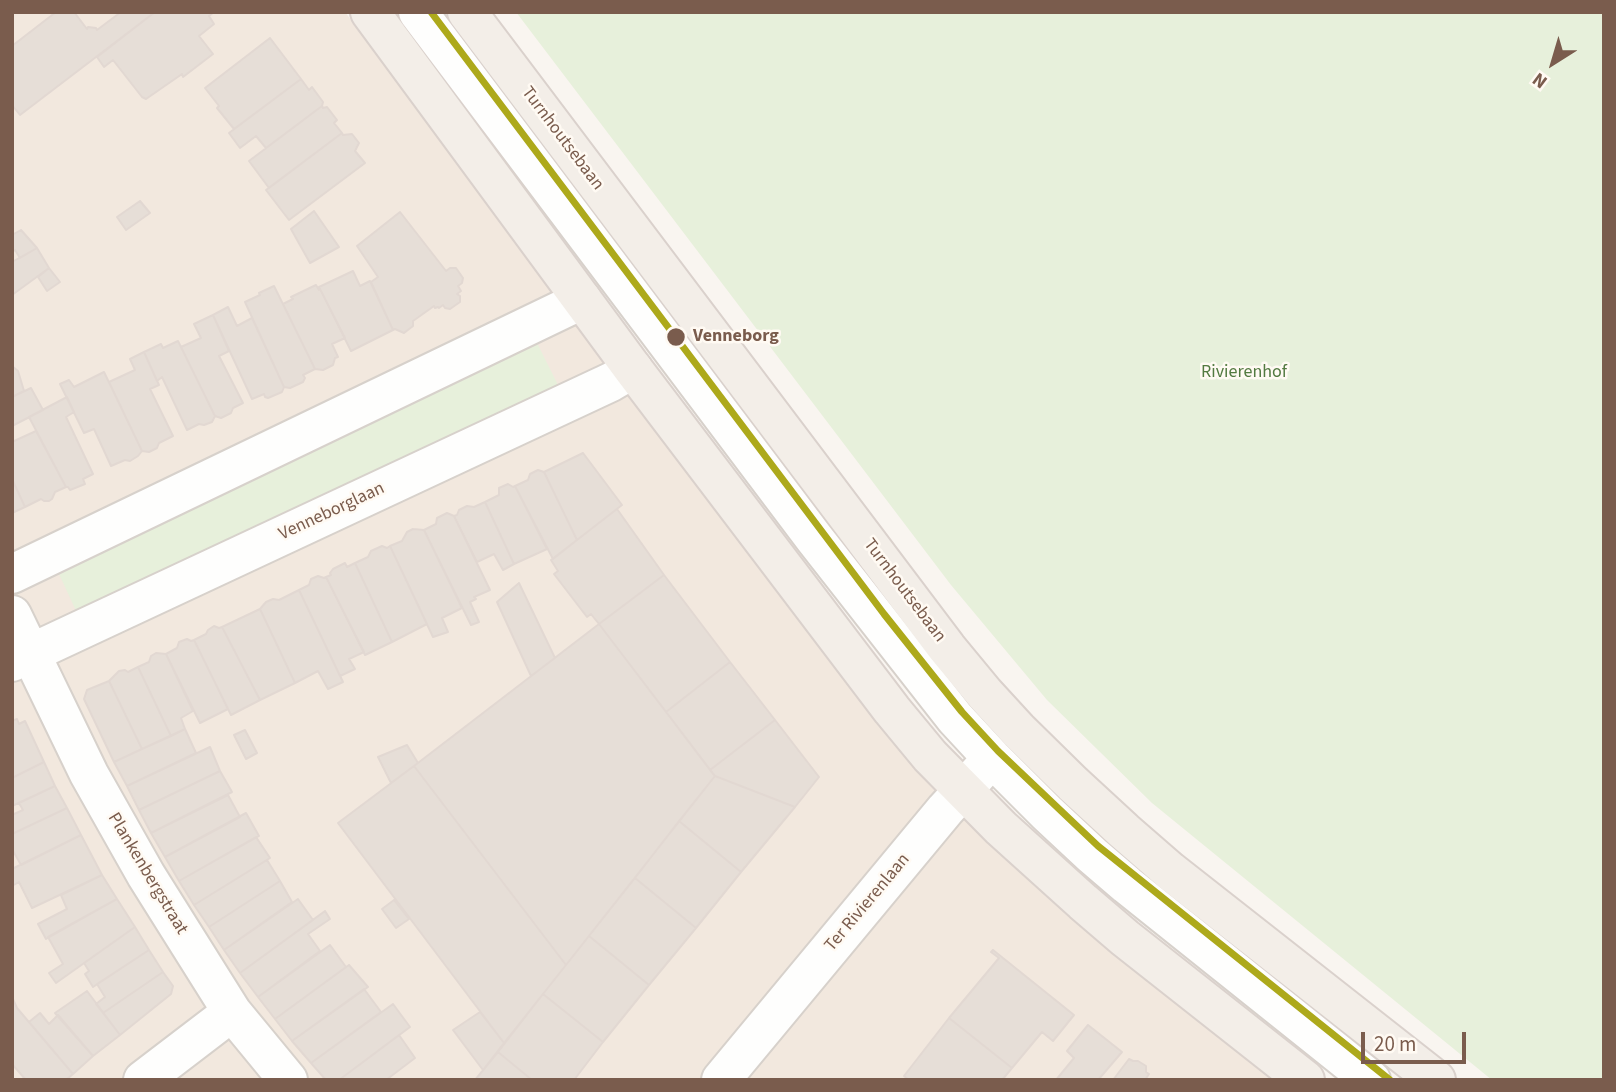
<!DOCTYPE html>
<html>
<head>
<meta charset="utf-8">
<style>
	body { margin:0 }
	#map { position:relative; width:1616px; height:1092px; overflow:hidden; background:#f9f5f0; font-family:"Source Sans 3",sans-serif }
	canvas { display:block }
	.frame { position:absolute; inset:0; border:14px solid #7a5c4d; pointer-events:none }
	.north { position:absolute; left:1518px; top:28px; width:70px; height:70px; -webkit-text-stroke:5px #fffaf3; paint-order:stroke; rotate:217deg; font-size:19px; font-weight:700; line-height:28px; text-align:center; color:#7a5c4d }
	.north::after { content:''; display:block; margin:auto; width:24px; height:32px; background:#7a5c4d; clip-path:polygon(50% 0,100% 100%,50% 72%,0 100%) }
	.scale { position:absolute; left:1361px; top:1032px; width:105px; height:32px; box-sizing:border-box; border:4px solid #7a5c4d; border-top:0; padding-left:9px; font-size:21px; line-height:24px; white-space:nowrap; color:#7a5c4d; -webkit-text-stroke:5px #fffaf3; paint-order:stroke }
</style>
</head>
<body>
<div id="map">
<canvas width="1616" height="1092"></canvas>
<div class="frame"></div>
<div class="north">N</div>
<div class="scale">20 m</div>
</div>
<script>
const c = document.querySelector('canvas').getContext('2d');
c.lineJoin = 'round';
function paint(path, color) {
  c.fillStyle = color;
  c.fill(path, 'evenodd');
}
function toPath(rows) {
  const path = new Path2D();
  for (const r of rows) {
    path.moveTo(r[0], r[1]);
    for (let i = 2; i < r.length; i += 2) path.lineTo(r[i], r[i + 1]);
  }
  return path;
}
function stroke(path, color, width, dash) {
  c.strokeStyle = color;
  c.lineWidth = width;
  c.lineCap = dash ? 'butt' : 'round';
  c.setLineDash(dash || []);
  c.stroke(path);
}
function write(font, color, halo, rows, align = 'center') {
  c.font = font + ' "Source Sans 3",sans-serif';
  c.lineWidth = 5;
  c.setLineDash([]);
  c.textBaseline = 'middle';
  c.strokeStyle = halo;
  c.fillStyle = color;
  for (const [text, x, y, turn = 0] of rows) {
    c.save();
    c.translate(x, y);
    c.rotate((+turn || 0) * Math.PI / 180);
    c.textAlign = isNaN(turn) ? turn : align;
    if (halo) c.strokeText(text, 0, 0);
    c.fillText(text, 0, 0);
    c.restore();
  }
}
const residential = toPath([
	[12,12,345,12,635,397,883,717,1285,1080,12,1080]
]);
const green = toPath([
	[516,12,1604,12,1604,1080,1492,1080,1152,803,1047,700,951,585],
	[537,343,558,385,78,615,59,574]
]);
const building = toPath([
	[56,12,74,12,87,29,88,27,96,28,97,30,121,12,155,12,20,115,12,105,12,46,56,12],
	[155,12,214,12,209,16,214,24,199,36,213,54,183,77,182,74,146,99,142,97,113,60,104,67,97,57,155,12],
	[270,38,301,79,234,129,217,108,219,106,205,88,270,38],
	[301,79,309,90,312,87,323,102,322,106,266,148,256,136,240,148,229,133,301,79],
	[322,106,323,108,327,107,337,120,334,123,342,133,269,188,249,161,322,106],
	[342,133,343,135,352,134,359,143,355,151,365,163,289,220,266,190,342,133],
	[140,201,150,213,126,230,117,217,140,201],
	[314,211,339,247,310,263,291,229,314,211],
	[400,212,446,271,450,268,456,268,463,278,462,283,458,286,461,291,457,294,460,296,460,302,450,309,445,308,443,305,439,308,438,307,435,308,434,306,413,321,413,326,404,333,395,329,393,330,371,282,378,277,357,246,400,212],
	[21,230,37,248,20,258,15,250,12,252,12,235,21,230],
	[37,248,49,268,12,295,12,262,37,248],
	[49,268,60,282,47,291,38,277,49,268],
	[353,271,360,286,370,281,393,330,351,351,319,287,353,271],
	[316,285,319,290,320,289,345,338,332,344,338,357,335,358,333,365,323,370,315,369,283,304,293,299,291,297,316,285],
	[274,286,315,369,303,375,305,378,303,382,290,388,284,387,245,302,260,295,259,293,274,286],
	[228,307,237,326,252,318,284,387,282,392,268,398,265,397,264,394,252,399,213,315,228,307],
	[213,315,229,351,219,356,243,403,233,408,231,413,221,418,215,416,181,347,201,338,194,324,213,315],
	[178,341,215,416,212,422,204,425,199,424,187,430,162,377,157,381,144,352,161,344,163,348,178,341],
	[144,352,159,385,150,389,173,436,159,443,157,448,149,452,142,451,109,382,135,370,130,359,144,352],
	[12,366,18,371,24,391,12,397,12,366],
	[104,372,142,451,138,456,130,461,125,460,111,466,94,429,84,433,60,384,69,380,74,387,104,372],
	[31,388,43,410,12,426,12,397,31,388],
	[67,397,74,412,66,417,93,474,83,479,85,484,70,490,68,487,66,487,29,417,67,397],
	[36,431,66,487,55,492,52,499,49,501,44,501,41,499,25,507,12,479,12,442,36,431],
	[583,453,622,505,577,540,544,472,583,453],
	[538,470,544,472,577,540,553,559,515,486,528,480,530,474,538,470],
	[12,479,25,507,12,513,12,479],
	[508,484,513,487,515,486,547,549,514,564,485,502,499,495,499,488,508,484],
	[485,502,514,564,503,570,494,554,477,562,454,516,457,515,459,510,467,506,474,507,485,502],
	[617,509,664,575,599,624,591,614,587,617,554,574,558,571,551,560,617,509],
	[447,513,454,516,490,590,474,597,476,599,470,602,479,622,471,625,424,530,436,524,437,518,447,513],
	[413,529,424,530,462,608,442,618,448,632,433,637,390,546,402,541,407,532,413,529],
	[382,546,387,548,390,546,427,624,392,642,355,563,368,557,371,551,382,546],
	[345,563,347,567,355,563,392,642,365,655,326,577,331,575,330,573,333,569,345,563],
	[664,575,730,662,666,712,599,624,664,575],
	[318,576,324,578,326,577,364,652,349,659,355,669,340,676,299,590,309,585,311,579,318,576],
	[519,583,555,658,531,676,497,602,519,583],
	[299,590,343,682,328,689,318,671,295,683,260,609,266,602,273,599,279,600,299,590],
	[260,609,295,683,260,700,222,627,260,609],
	[599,624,715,776,566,965,414,766,599,624],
	[214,626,219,628,222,627,260,700,231,715,194,640,206,634,208,630,214,626],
	[187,639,191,641,194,640,228,709,200,723,166,654,177,648,179,642,187,639],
	[156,653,166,654,193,711,181,718,185,729,171,736,138,667,149,662,151,656,156,653],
	[730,662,775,720,710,770,666,712,730,662],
	[138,667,171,736,142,749,109,681,119,671,125,670,128,672,138,667],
	[109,681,142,749,114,762,84,699,87,690,109,681],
	[17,719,19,724,25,721,44,762,12,778,12,721,17,719],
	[775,720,819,777,795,807,715,776,710,770,775,720],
	[185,729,196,753,127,786,114,762,185,729],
	[245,730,257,753,246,759,234,735,245,730],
	[407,745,418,763,391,783,378,757,407,745],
	[210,747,220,771,139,810,127,786,210,747],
	[44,762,55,786,12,806,12,778,44,762],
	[414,766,566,965,504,1043,338,823,414,766],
	[220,771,232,792,151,833,139,810,220,771],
	[715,776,795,807,741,872,679,821,715,776],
	[55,786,67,808,12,834,12,815,23,810,19,803,55,786],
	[228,795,240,817,165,857,151,833,228,795],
	[67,808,81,835,21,865,12,849,12,834,67,808],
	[246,813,259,836,179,881,165,857,246,813],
	[679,821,741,872,696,928,635,878,679,821],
	[81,835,102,875,32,908,19,882,12,886,12,869,81,835],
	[256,837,270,858,194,905,179,881,256,837],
	[267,860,280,881,209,927,194,905,267,860],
	[102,875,117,899,46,939,38,924,67,909,61,895,102,875],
	[635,878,696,928,649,985,589,936,635,878],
	[280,881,292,902,224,950,209,927,280,881],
	[117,899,135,927,56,983,49,973,63,964,48,937,117,899],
	[298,899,313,920,240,973,224,950,298,899],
	[394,900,409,919,396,928,382,909,394,900],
	[325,911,330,919,308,934,320,951,258,997,240,973,325,911],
	[135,927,149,950,93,987,85,974,89,971,84,963,135,927],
	[589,936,649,985,603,1042,543,994,589,936],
	[330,945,346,967,275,1019,258,997,330,945],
	[149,950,163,972,103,1013,96,1004,105,997,97,984,149,950],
	[993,950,1074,1015,1053,1041,1042,1032,1012,1068,949,1018,999,958,991,952,993,950],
	[349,965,368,987,292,1041,275,1019,349,965],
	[163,972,173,986,171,994,120,1035,103,1013,163,972],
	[364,989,381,1012,311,1063,292,1041,364,989],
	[87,991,120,1035,93,1056,55,1013,87,991],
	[543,994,603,1042,574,1080,532,1080,498,1052,543,994],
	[12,997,17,1008,73,1074,66,1080,26,1080,12,1064,12,997],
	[393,1004,410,1027,339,1080,326,1080,311,1063,393,1004],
	[480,1012,504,1043,483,1070,453,1030,480,1012],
	[40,1013,49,1024,58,1015,93,1056,73,1074,29,1022,40,1013],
	[949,1018,1012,1068,1002,1080,909,1080,904,1076,949,1018],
	[1088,1025,1122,1052,1098,1080,1056,1080,1074,1058,1067,1051,1088,1025],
	[399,1035,415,1058,386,1080,339,1080,399,1035],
	[498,1052,532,1080,475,1080,498,1052],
	[1129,1059,1133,1061,1138,1061,1146,1066,1146,1072,1149,1074,1145,1080,1113,1080,1129,1059]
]);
const minor = toPath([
	[418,12,814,538,955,718,992,758,1047,813,1092,855,1127,885,1371,1080],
	[12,574,582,300],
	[12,615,89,774,146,875,232,1012,288,1080],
	[12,662,611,382,633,369],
	[143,1080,232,1012],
	[721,1080,945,810,986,765]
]);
const major = toPath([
	[370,12,633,369,892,710,930,756,1001,828,1083,902,1125,938,1305,1080],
	[467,12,947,648,985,694,1018,730,1073,784,1124,831,1170,871,1436,1080]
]);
const tram1 = toPath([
	[431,12,884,614,962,712,998,751,1098,846,1390,1080]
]);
const markers = [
	[676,337,10,"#7a5c4d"]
];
const streetNames = [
	["Turnhoutsebaan",562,139,53],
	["Venneborglaan",332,512,-25],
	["Turnhoutsebaan",904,591,53],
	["Plankenbergstraat",147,874,59],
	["Ter Rivierenlaan",868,903,-50]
];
const stopNames = [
	["Venneborg",693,337]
];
const parkNames = [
	["Rivierenhof",1244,373]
];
paint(residential, '#f2e8de');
paint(green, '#e7f0db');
paint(building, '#e6ded7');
stroke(building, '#e2d8d2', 2);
stroke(minor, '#d7d1cb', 42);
stroke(major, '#dad1cc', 42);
stroke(minor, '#fefefd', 38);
stroke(major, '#f3eee8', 38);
stroke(tram1, '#ada91b', 7);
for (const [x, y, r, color] of markers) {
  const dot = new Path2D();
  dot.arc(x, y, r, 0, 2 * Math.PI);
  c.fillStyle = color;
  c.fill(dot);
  stroke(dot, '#fffaf3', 2.5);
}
write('18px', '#7a5c4d', '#fffaf3', streetNames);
write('bold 18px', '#7a5c4d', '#fffaf3', stopNames, 'left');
write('18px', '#537a41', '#fffaf3', parkNames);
</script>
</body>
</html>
